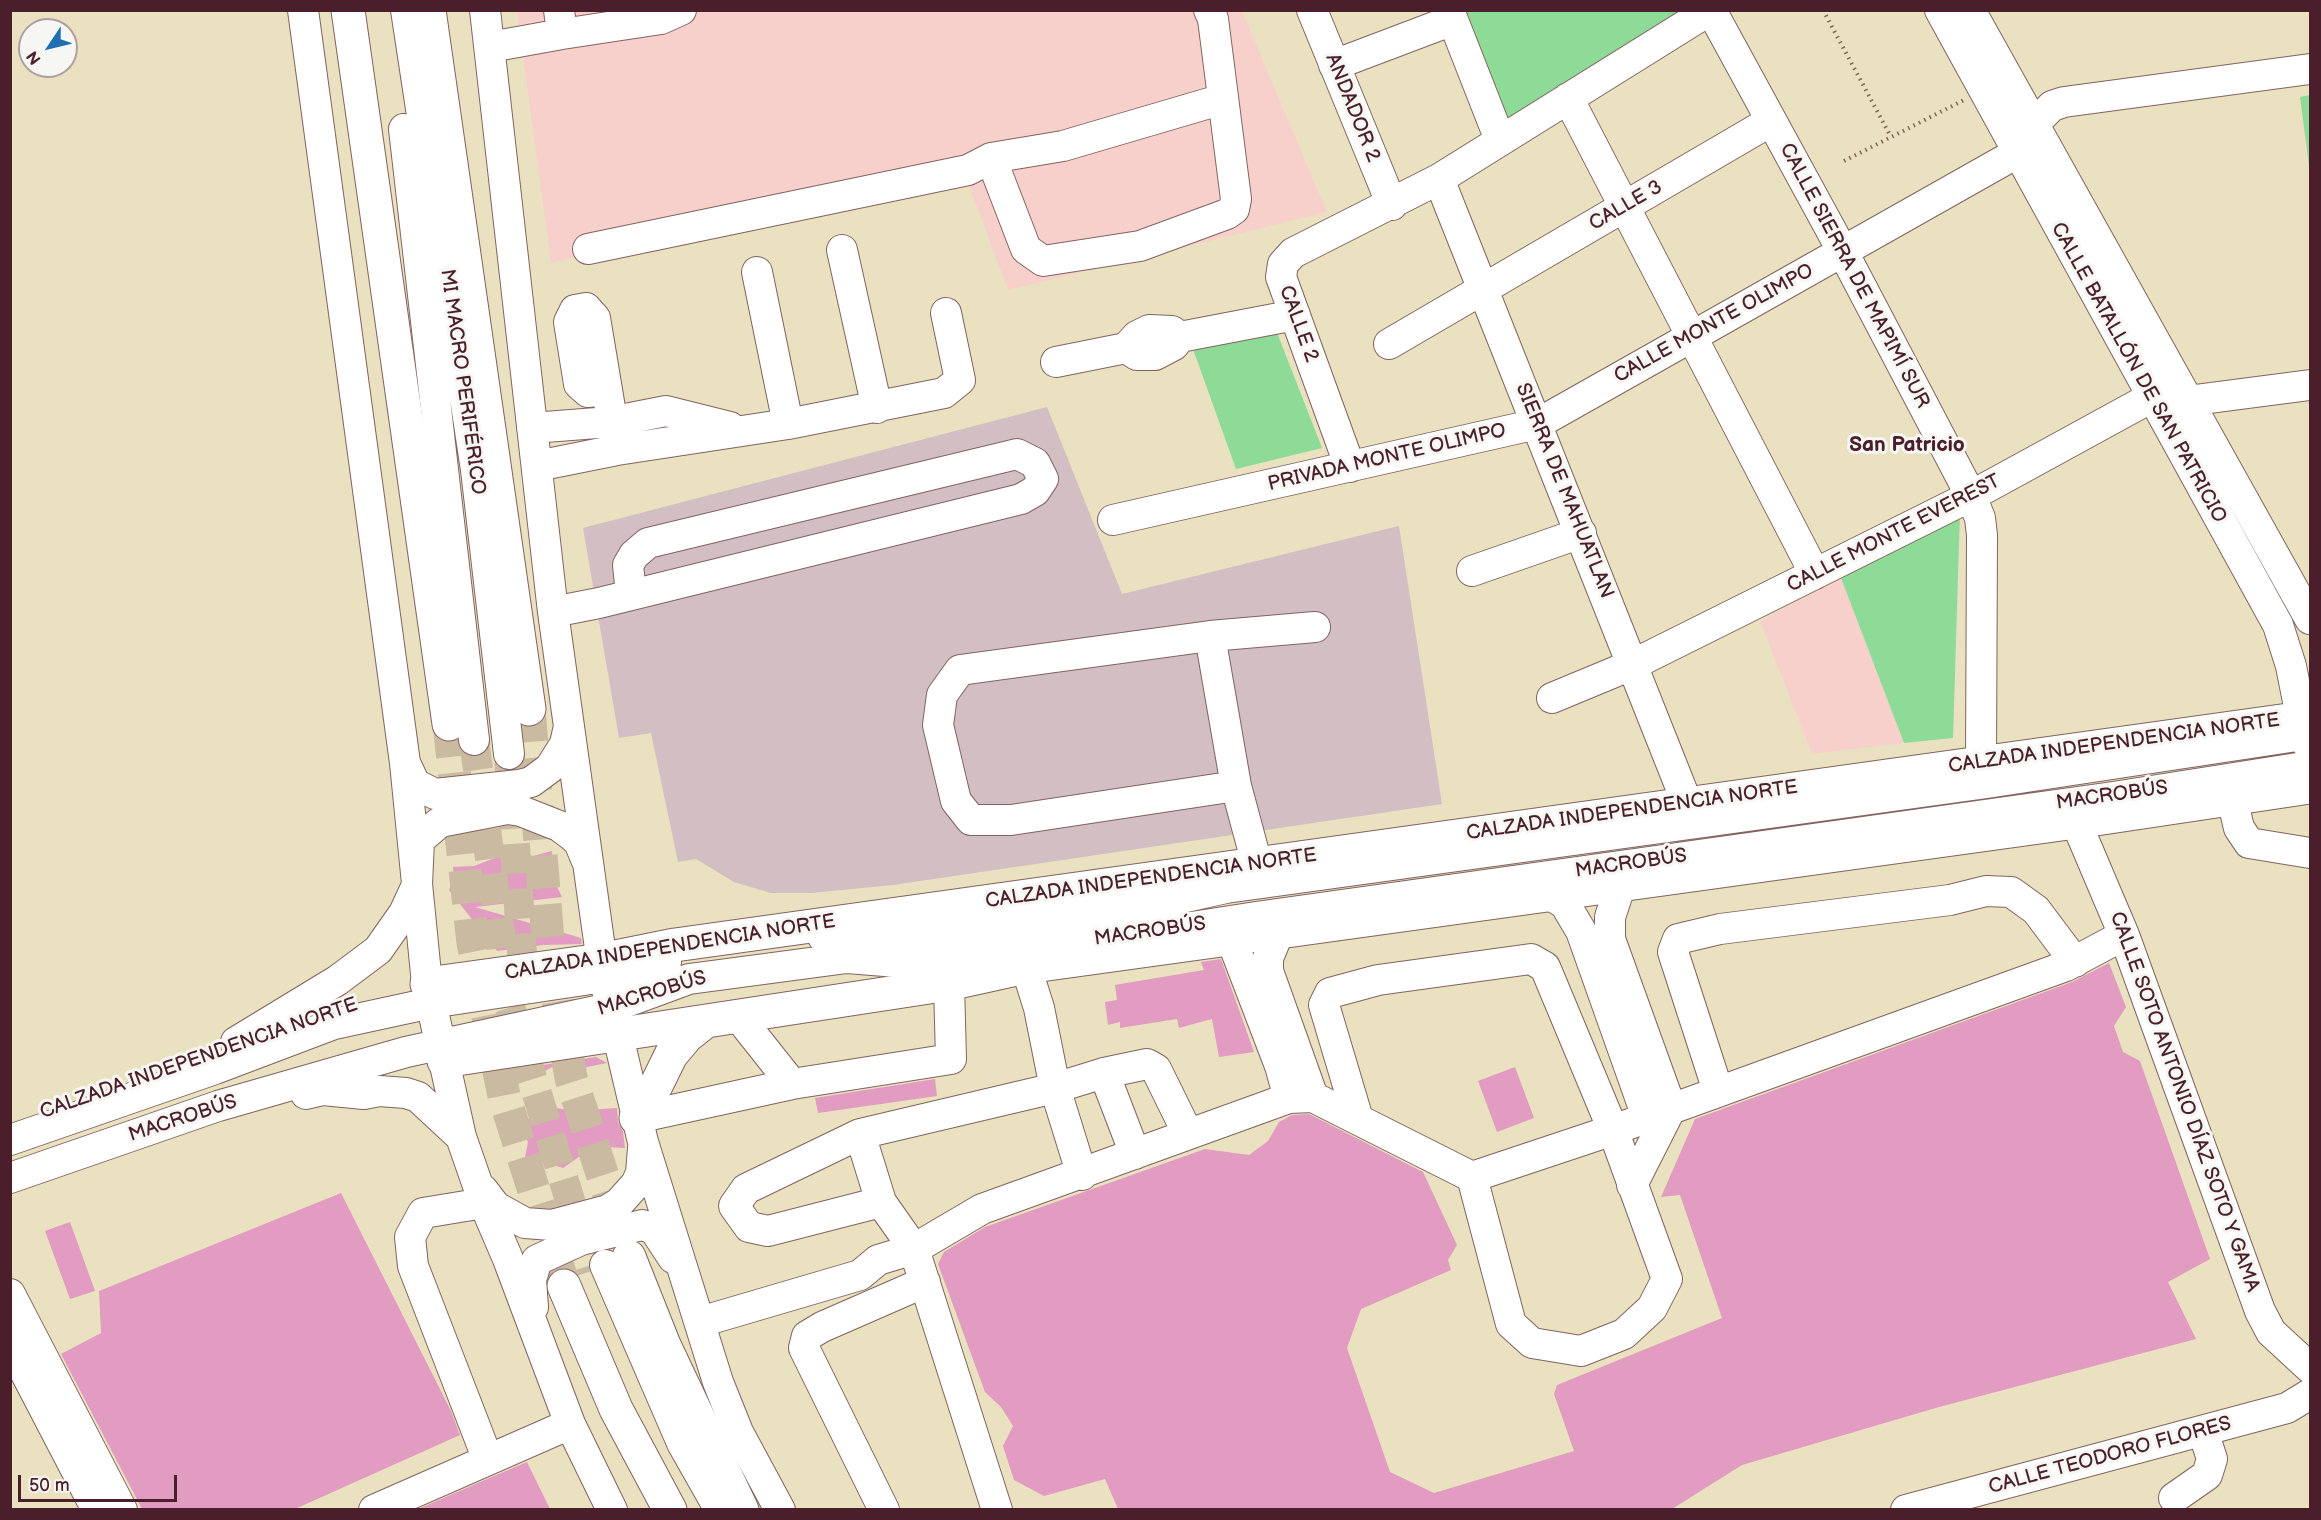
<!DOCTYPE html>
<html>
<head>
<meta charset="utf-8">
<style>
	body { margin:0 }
	#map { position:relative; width:2321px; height:1520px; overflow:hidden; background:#eae1c0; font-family:"Balsamiq Sans",sans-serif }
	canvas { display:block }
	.frame { position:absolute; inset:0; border:12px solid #4a1f2b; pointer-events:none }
	.north { position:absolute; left:18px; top:18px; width:60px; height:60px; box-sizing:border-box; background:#f6f6f2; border:2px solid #b1a0a2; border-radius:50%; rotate:235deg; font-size:16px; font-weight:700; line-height:24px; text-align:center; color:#4a1f2b }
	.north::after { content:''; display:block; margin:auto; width:21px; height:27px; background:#1f6fb2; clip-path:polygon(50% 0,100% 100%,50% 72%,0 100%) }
	.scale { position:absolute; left:18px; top:1475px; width:159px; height:27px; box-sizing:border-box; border:3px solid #4a1f2b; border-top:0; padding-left:8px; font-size:18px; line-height:21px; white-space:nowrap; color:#4a1f2b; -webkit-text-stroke:4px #f6f6f2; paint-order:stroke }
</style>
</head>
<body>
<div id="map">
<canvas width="2321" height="1520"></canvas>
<div class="frame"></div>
<div class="north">N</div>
<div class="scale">50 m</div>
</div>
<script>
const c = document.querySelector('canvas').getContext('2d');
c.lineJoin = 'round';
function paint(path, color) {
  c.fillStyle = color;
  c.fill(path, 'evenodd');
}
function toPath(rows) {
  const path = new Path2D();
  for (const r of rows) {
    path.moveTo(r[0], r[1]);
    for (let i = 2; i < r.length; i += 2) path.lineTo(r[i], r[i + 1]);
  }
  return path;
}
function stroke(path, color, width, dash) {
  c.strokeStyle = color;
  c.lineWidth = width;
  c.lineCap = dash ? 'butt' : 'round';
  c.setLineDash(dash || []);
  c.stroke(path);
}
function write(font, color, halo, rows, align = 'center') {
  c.font = font + ' "Balsamiq Sans",sans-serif';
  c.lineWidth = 6;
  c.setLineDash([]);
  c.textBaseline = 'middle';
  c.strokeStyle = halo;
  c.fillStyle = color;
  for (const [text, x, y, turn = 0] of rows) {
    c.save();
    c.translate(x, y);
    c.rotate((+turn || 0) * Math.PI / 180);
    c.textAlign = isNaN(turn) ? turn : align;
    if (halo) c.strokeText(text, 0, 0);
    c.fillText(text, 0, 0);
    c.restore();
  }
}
const built = toPath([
	[517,11,1242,11,1327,212,1008,290,961,164,551,263],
	[1841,578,1904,743,1812,754,1760,621]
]);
const industrial = toPath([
	[1047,407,1122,594,1399,526,1442,804,893,885,811,893,771,893,734,882,696,859,678,862,651,733,619,738,583,528]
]);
const green = toPath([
	[1449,11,1710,11,1500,140],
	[2310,95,2310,173,2300,97],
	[1276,330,1322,448,1236,469,1193,349],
	[1960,512,1953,738,1904,743,1841,578]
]);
const building = toPath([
	[513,851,533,856,552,851,551,874,562,897,475,907,581,938,582,944,543,945,497,951,449,890,454,879,453,867,474,866],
	[1221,959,1254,1052,1219,1057,1212,1019,1179,1028,1177,1019,1120,1028,1120,1022,1108,1025,1105,1002,1117,1000,1115,985,1204,970,1201,962],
	[2109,963,2126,1007,2114,1026,2123,1052,2140,1061,2210,1259,2168,1282,2196,1339,1939,1407,1742,1465,1672,1509,1118,1509,1105,1479,1044,1496,1014,1480,1003,1446,1013,1426,1001,1407,985,1392,938,1264,944,1252,985,1227,1205,1149,1249,1155,1268,1141,1279,1122,1292,1115,1309,1114,1423,1172,1457,1245,1448,1260,1451,1270,1361,1309,1347,1348,1390,1472,1434,1493,1574,1451,1554,1394,1557,1385,1722,1318,1680,1195,1661,1197,1695,1119,2072,982],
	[596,1057,607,1063,577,1069,567,1066,559,1071,552,1067,541,1073,531,1070,520,1073,510,1070],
	[1515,1067,1534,1118,1497,1132,1478,1081],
	[935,1079,937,1096,818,1113,815,1098],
	[552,1107,572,1111,617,1108,618,1122,623,1131,625,1148,606,1147,583,1154,563,1168,543,1162,523,1168,528,1142,516,1120,536,1118],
	[341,1193,451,1411,460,1435,295,1509,142,1509,61,1354,101,1333,99,1291],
	[70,1222,95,1291,70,1299,45,1231],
	[527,1462,550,1509,418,1509,494,1476]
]);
const minorTunnel = toPath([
	[474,740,510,1007,592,1271],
	[509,754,523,968]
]);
const highwayTunnel = toPath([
	[529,709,548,940,571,1078,622,1235],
	[449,724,473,943,504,1096,564,1286]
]);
const path = toPath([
	[1823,10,1891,137],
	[1844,161,1964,100]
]);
const minor = toPath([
	[303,10,405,763,427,984,461,1137,484,1203,508,1259,570,1424,612,1510],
	[406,10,476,470,509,754],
	[485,10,553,612,604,977,643,1142,718,1382,738,1432,780,1510],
	[559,10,562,34,661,19,681,10],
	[1312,10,1392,205],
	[1449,10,1500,140],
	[1711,10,1843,252,1971,496,1980,518,1982,535,1981,763],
	[1940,10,2278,625,2291,666,2306,742],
	[1970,10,2310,619],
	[490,47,562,34],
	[1334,65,1453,20],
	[1568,98,1815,574],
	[404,129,474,740],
	[991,158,1063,146,1223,99],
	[1439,179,1687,803],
	[588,249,968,170,991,158,1026,249,1043,261,1140,246,1227,214,1234,209,1236,199,1213,19,1209,10],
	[842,250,877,408],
	[757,272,788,424],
	[1389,344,1771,121],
	[1126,348,1137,355,1155,355,1174,345,1180,337],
	[1056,362,1126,348,1137,336,1149,330,1172,331,1180,337,1295,315],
	[606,390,588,392,579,384,569,322,575,310,586,308,595,318,617,450],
	[2169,399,2187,401,2310,385],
	[532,428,610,422,666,411,730,427],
	[537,466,617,450,788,424,944,393,960,380,946,313],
	[1350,467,1281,277,1283,264,1293,253,1439,179,1710,10],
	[1113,520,1537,424,2017,153,2034,124,2052,106,2064,102,2310,69],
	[1472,571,1581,533],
	[553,612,599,603,1021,499,1035,491,1043,479,1035,463,1017,454,648,543,634,555,628,565,631,594],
	[1210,636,1236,786,1257,864],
	[1552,698,1634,664,1971,496,2152,397],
	[405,763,415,784,435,794,519,785,531,782,550,768,565,744,569,726],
	[1236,786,1011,820,971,820,956,801,938,725,942,695,960,670,1210,636,1315,627],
	[2232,798,2239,828,2249,843,2310,853],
	[2076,822,2124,935,2260,1311,2271,1332,2310,1368],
	[1621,884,1610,917,1610,939,1671,1108,1632,1185],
	[1549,894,1565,904,1581,931,1647,1117],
	[1278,934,1268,958,1268,971,1313,1097],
	[823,937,844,934,907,937,1127,910,1226,888,1987,783,2310,734],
	[1231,938,1280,1066,1289,1098],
	[738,1016,792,1084,951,1059,949,984],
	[236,1042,338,980,378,950,404,913,417,885,419,840,440,822,507,809,521,811,559,826,571,835,579,842,586,859],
	[1718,1091,1673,952,1678,939,1720,929,1950,900,1986,891,2011,892,2036,910,2075,962],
	[306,1094,323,1090,364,1094,379,1091,406,1093,418,1097,461,1137],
	[636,1118,792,1084],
	[1358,1119,1324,1005,1330,993,1378,980,1531,959,1545,967,1613,1130,1667,1279,1652,1308,1624,1334,1581,1351,1532,1343,1511,1324,1472,1177],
	[860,1134,746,1189,734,1206,749,1227,768,1231,881,1202],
	[10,1140,215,1069,334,1024,431,1003,604,977,666,962],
	[1135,1154,1104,1073,1147,1064,1156,1069,1188,1134],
	[1082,1175,1055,1088,1104,1073],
	[10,1178,218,1106,406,1052,610,1008,689,979,847,958,910,963,1134,936,1256,917,2113,797,2310,766],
	[483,1190,496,1207,525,1223,552,1225,608,1210,619,1203,636,1184,641,1173,643,1148],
	[484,1203,423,1213,410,1237,413,1266,488,1460],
	[605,1265,682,1443,720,1510],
	[10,1294,122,1510],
	[533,1307,531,1280,537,1260,581,1240,642,1225,654,1229,673,1258],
	[700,1322,860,1275,878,1260,914,1249,982,1209,1289,1098,1313,1097,1472,1177,1613,1130,2066,966,2124,935],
	[10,1343,97,1510],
	[2174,1498,2207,1475,2212,1459,2203,1431],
	[374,1510,570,1424],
	[884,1510,804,1348,807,1336,822,1327,925,1282],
	[997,1510,914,1249,881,1202,860,1134,1055,1088,1039,1008,1026,967],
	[1906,1510,2287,1408,2310,1394]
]);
const major = toPath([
	[427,984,601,960,675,945,2310,717],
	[444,1061,949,984,1026,967,2076,822,2310,787],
	[636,1118,643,1112,671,1055,687,1036,706,1021]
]);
const highway = toPath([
	[348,10,449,724],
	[429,10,529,709],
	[629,1257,664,1345,742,1510],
	[564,1286,616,1409,670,1510]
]);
const streetNames = [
	["ANDADOR 2",1352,108,68],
	["CALLE 3",1626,206,-30],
	["CALLE SIERRA DE MAPIMÍ SUR",1854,276,62],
	["CALLE 2",1298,324,70],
	["CALLE MONTE OLIMPO",1714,324,-29],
	["CALLE BATALLÓN DE SAN PATRICIO",2138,373,61],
	["MI MACRO PERIFÉRICO",462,382,82],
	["PRIVADA MONTE OLIMPO",1387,458,-13],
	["SIERRA DE MAHUATLAN",1564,491,68],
	["CALLE MONTE EVEREST",1894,534,-27],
	["CALZADA INDEPENDENCIA NORTE",2114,744,-8],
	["MACROBÚS",2112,796,-8],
	["CALZADA INDEPENDENCIA NORTE",1632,811,-8],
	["MACROBÚS",1631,864,-8],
	["CALZADA INDEPENDENCIA NORTE",1151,879,-8],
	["MACROBÚS",1150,932,-8],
	["CALZADA INDEPENDENCIA NORTE",670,948,-9],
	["MACROBÚS",652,994,-17],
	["CALZADA INDEPENDENCIA NORTE",199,1059,-19],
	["CALLE SOTO ANTONIO DÍAZ SOTO Y GAMA",2184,1102,70],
	["MACROBÚS",183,1119,-18],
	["CALLE TEODORO FLORES",2110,1456,-15]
];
const neighbourhoodNames = [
	["San Patricio",1907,446]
];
paint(built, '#f7d0cc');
paint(industrial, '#d2bec3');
paint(green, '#8eda97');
paint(building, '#e29bc1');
stroke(minorTunnel, '#cabaa2', 30, [30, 15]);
stroke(highwayTunnel, '#cabaa2', 33, [33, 16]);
stroke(minor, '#82635f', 32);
stroke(major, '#82635f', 35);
stroke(highway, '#82635f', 35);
stroke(path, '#82635f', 4, [1.5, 4.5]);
stroke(minor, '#fff', 30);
stroke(major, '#fff', 33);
stroke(highway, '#fff', 33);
write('20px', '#4a1f2b', '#f6f6f2', streetNames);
write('bold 21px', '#4a1f2b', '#f6f6f2', neighbourhoodNames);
</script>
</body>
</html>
